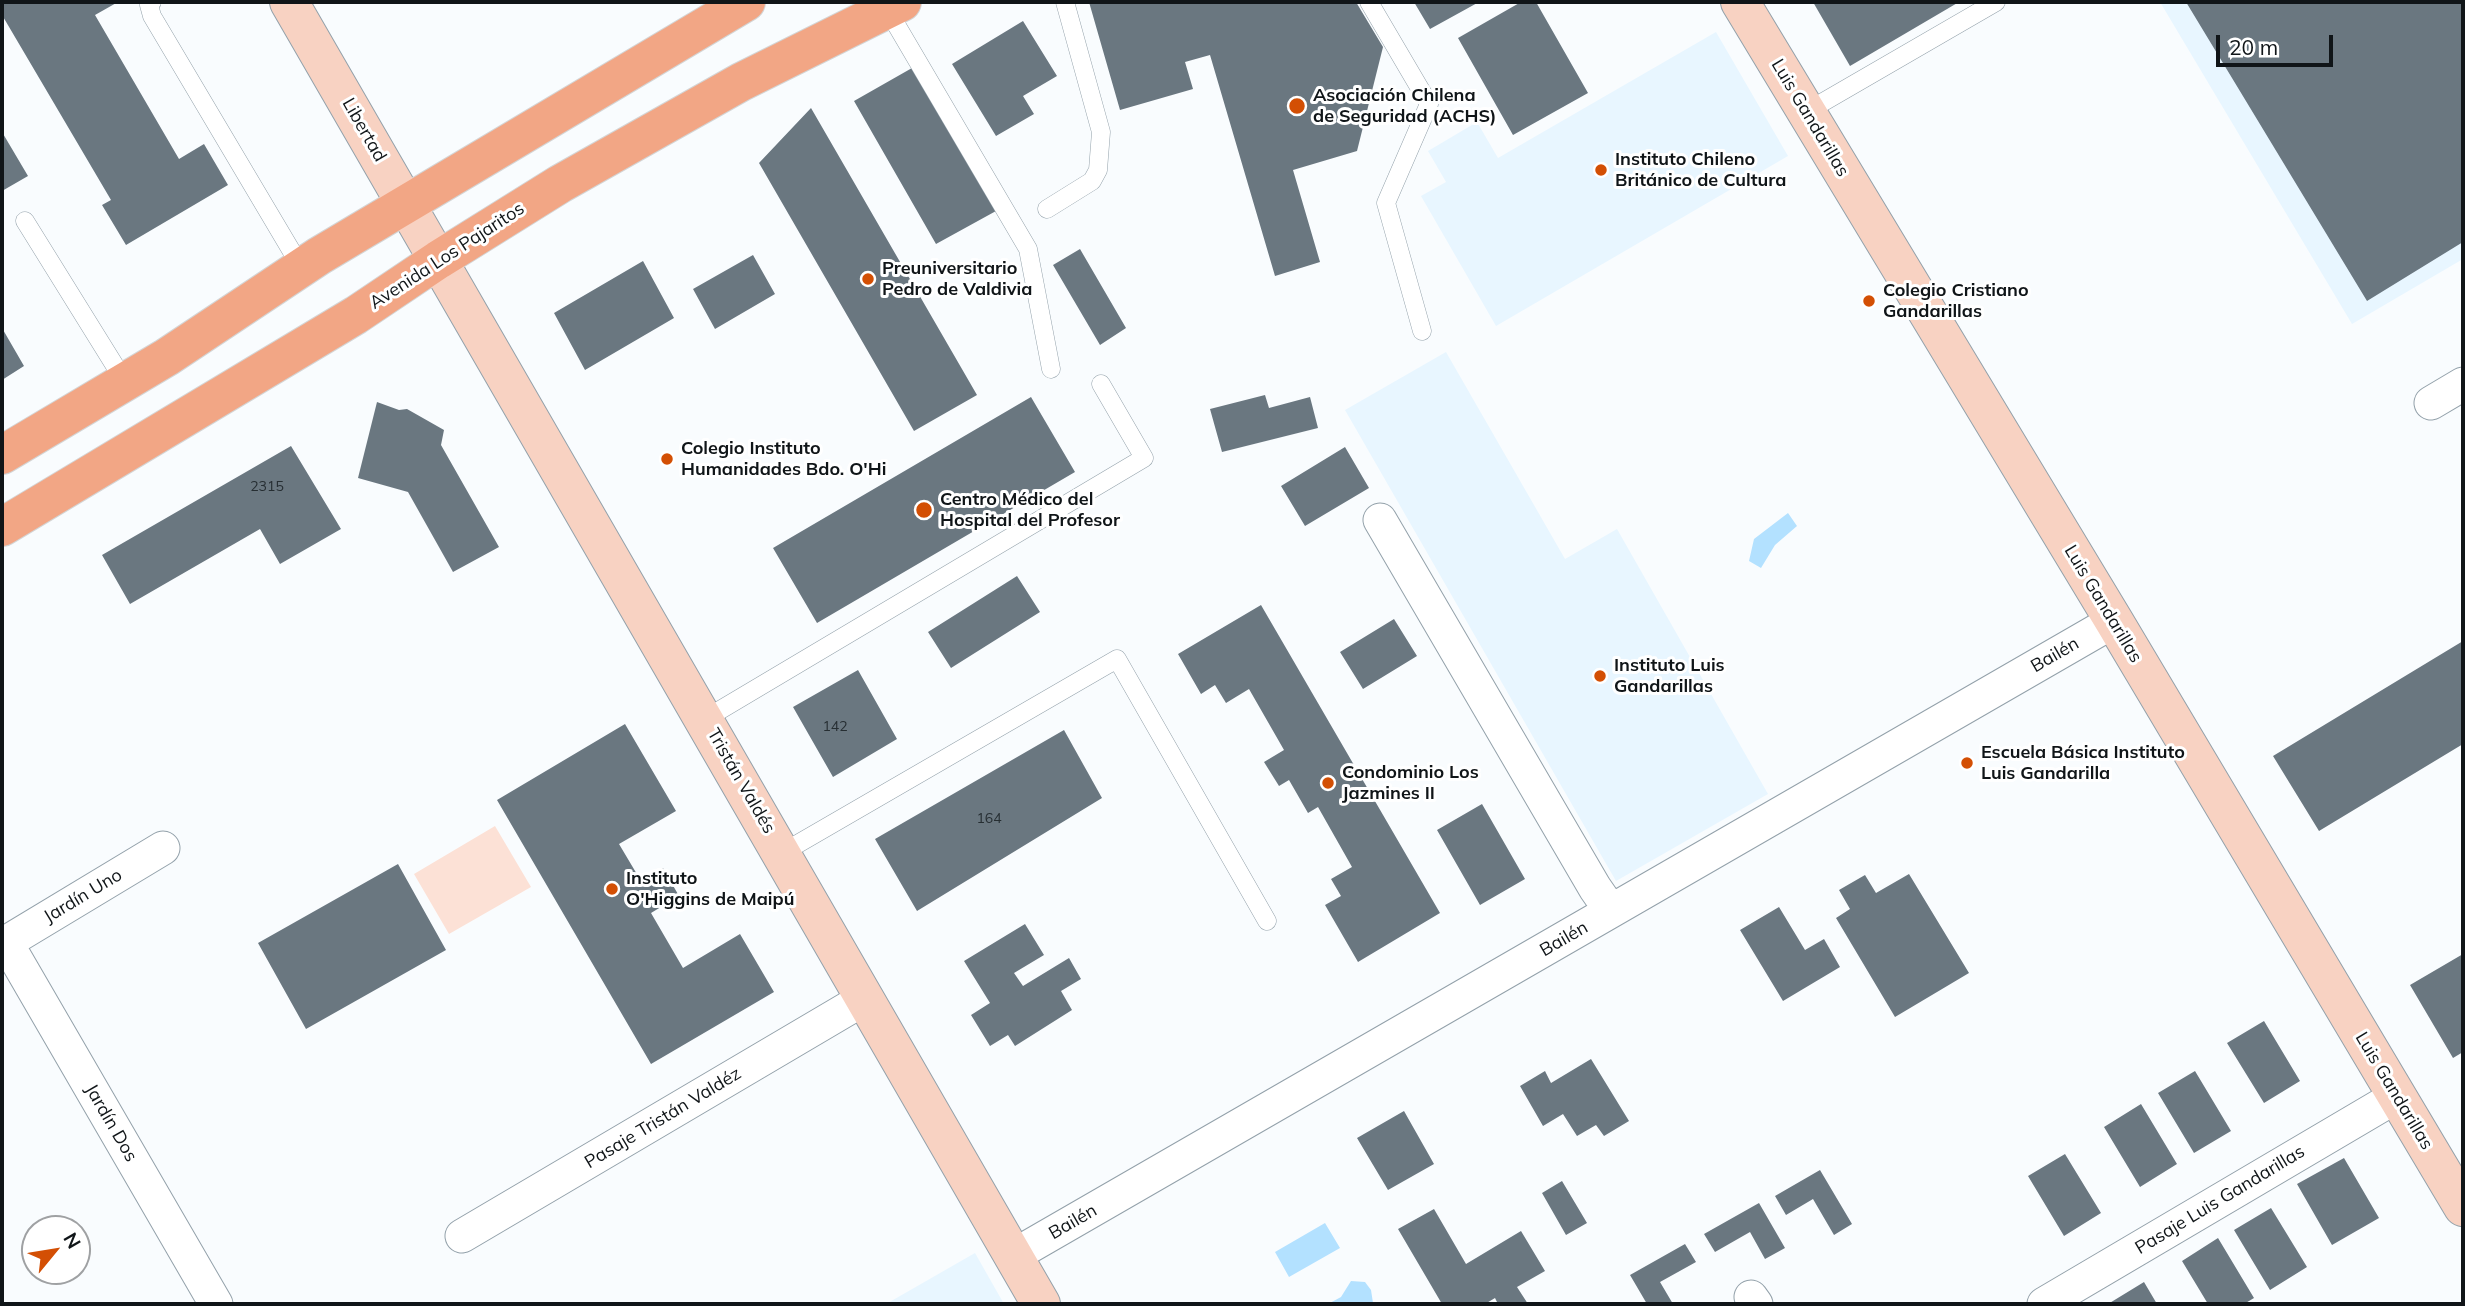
<!DOCTYPE html>
<html>
<head>
<meta charset="utf-8">
<style>
	body { margin:0 }
	#map { position:relative; width:2465px; height:1306px; overflow:hidden; background:#f9fcfe; font-family:Mulish,sans-serif }
	canvas { display:block }
	.frame { position:absolute; inset:0; border:4px solid #101518; pointer-events:none }
	.north { position:absolute; left:21px; top:1215px; width:70px; height:70px; box-sizing:border-box; background:#fff; border:2px solid #9fa1a3; border-radius:50%; rotate:60deg; font-size:19px; font-weight:700; line-height:28px; text-align:center; color:#101518 }
	.north::after { content:''; display:block; margin:auto; width:24px; height:32px; background:#d34f04; clip-path:polygon(50% 0,100% 100%,50% 72%,0 100%) }
	.scale { position:absolute; left:2216px; top:35px; width:117px; height:32px; box-sizing:border-box; border:4px solid #101518; border-top:0; padding-left:9px; font-size:21px; line-height:24px; white-space:nowrap; color:#101518; -webkit-text-stroke:5px #fff; paint-order:stroke }
</style>
</head>
<body>
<div id="map">
<canvas width="2465" height="1306"></canvas>
<div class="frame"></div>
<div class="north">N</div>
<div class="scale">20 m</div>
</div>
<script>
const c = document.querySelector('canvas').getContext('2d');
c.lineJoin = 'round';
function paint(path, color) {
  c.fillStyle = color;
  c.fill(path, 'evenodd');
}
function toPath(rows) {
  const path = new Path2D();
  for (const r of rows) {
    path.moveTo(r[0], r[1]);
    for (let i = 2; i < r.length; i += 2) path.lineTo(r[i], r[i + 1]);
  }
  return path;
}
function stroke(path, color, width, dash) {
  c.strokeStyle = color;
  c.lineWidth = width;
  c.lineCap = dash ? 'butt' : 'round';
  c.setLineDash(dash || []);
  c.stroke(path);
}
function write(font, color, halo, rows, align = 'center') {
  c.font = font + ' Mulish,sans-serif';
  c.lineWidth = 6;
  c.setLineDash([]);
  c.textBaseline = 'middle';
  c.strokeStyle = halo;
  c.fillStyle = color;
  for (const [text, x, y, turn = 0] of rows) {
    c.save();
    c.translate(x, y);
    c.rotate((+turn || 0) * Math.PI / 180);
    c.textAlign = isNaN(turn) ? turn : align;
    if (halo) c.strokeText(text, 0, 0);
    c.fillText(text, 0, 0);
    c.restore();
  }
}
const built = toPath([
	[2160,2,2463,2,2463,259,2352,324],
	[1716,32,1788,156,1496,326,1421,196,1446,182,1428,151,1477,122,1498,158],
	[1446,352,1565,559,1617,529,1768,794,1616,881,1345,410],
	[975,1253,1004,1304,886,1304]
]);
const green = toPath([
	[495,826,531,887,449,934,414,874]
]);
const water = toPath([
	[1788,513,1797,526,1775,545,1761,568,1749,561,1754,539],
	[1325,1223,1340,1248,1289,1277,1275,1252],
	[1351,1281,1365,1282,1371,1290,1373,1303,1328,1304,1341,1297]
]);
const building = toPath([
	[2,2,118,2,95,15,179,159,204,144,228,185,126,245,102,205,111,200,2,15],
	[1089,2,1356,2,1383,47,1357,151,1293,170,1320,262,1275,276,1210,55,1185,62,1193,89,1120,110],
	[1414,2,1479,2,1430,29],
	[1521,2,1536,2,1588,93,1513,135,1458,38],
	[1813,2,1959,2,1850,66],
	[2186,2,2463,2,2463,242,2367,301],
	[1023,21,1057,76,1023,96,1034,114,996,136,952,64],
	[912,68,996,211,936,244,854,101],
	[811,108,977,395,914,431,759,163],
	[2,132,28,176,2,191],
	[1080,249,1126,328,1100,345,1053,265],
	[753,255,775,294,715,329,693,289],
	[643,261,674,318,585,370,554,313],
	[2,328,24,366,2,380],
	[1265,395,1269,408,1310,397,1318,428,1222,452,1210,409],
	[1031,397,1075,472,817,623,773,548],
	[377,402,399,410,407,409,444,430,441,445,499,547,453,572,408,492,358,478],
	[291,446,341,529,280,564,260,529,130,604,102,555],
	[1345,447,1369,488,1305,526,1281,486],
	[1017,576,1040,612,951,668,928,632],
	[1261,605,1440,913,1358,962,1325,905,1341,896,1331,879,1352,867,1318,807,1308,813,1289,780,1279,786,1264,762,1284,750,1249,689,1226,703,1215,685,1201,694,1178,654],
	[1394,619,1417,656,1363,689,1340,652],
	[2463,641,2463,744,2319,831,2273,756],
	[858,670,897,739,833,777,793,707],
	[625,724,676,811,619,844,641,881,663,868,679,896,651,913,683,968,740,934,774,992,651,1064,497,800],
	[1064,730,1102,798,917,911,875,839],
	[1482,804,1525,879,1480,905,1437,830],
	[398,864,446,950,306,1029,258,943],
	[1909,874,1969,973,1895,1017,1836,918,1850,909,1839,890,1865,875,1876,893],
	[1779,907,1805,950,1824,939,1840,967,1783,1001,1740,930],
	[1025,924,1044,955,1014,973,1023,986,1069,958,1081,979,1061,991,1072,1010,1015,1046,1008,1035,990,1046,971,1015,990,1003,964,961],
	[2463,954,2463,1052,2453,1058,2410,985],
	[2264,1021,2300,1081,2264,1103,2227,1043],
	[1591,1059,1629,1121,1604,1136,1596,1125,1577,1136,1563,1114,1543,1126,1520,1086,1545,1071,1551,1083],
	[2195,1071,2231,1131,2194,1153,2158,1093],
	[2141,1104,2177,1164,2140,1187,2104,1127],
	[1404,1111,1434,1164,1388,1190,1357,1138],
	[2065,1154,2101,1213,2064,1236,2028,1176],
	[2344,1158,2379,1218,2332,1245,2297,1184],
	[1820,1170,1852,1224,1834,1235,1813,1199,1786,1215,1775,1196],
	[1562,1181,1587,1223,1566,1235,1542,1193],
	[1759,1203,1785,1248,1765,1259,1750,1232,1715,1252,1704,1234],
	[2271,1208,2307,1267,2270,1290,2234,1230],
	[1434,1209,1466,1264,1521,1231,1545,1271,1517,1287,1528,1304,1498,1304,1495,1298,1485,1304,1442,1304,1398,1229],
	[2218,1238,2254,1298,2244,1304,2208,1304,2182,1261],
	[1685,1244,1696,1262,1660,1282,1673,1304,1647,1304,1630,1275],
	[2144,1282,2157,1304,2108,1304]
]);
const lane = toPath([
	[152,2,149,5,152,16,301,267],
	[1369,2,1429,104,1386,203,1422,331],
	[887,9,1028,249,1051,369],
	[1806,112,1996,2],
	[1047,209,1092,181,1098,170,1101,132,1065,2],
	[25,221,125,382],
	[705,719,1144,458,1101,384],
	[782,853,1117,659,1267,921]
]);
const street = toPath([
	[2431,403,2463,384],
	[1380,520,1595,888,1611,911],
	[6,942,216,1304],
	[2,945,163,848],
	[462,1236,864,999],
	[1013,1256,2114,621],
	[1751,1297,1756,1304],
	[2044,1304,2397,1096]
]);
const secondary = toPath([
	[289,2,1041,1304],
	[1740,2,2114,621,2463,1207]
]);
const primary = toPath([
	[2,455,167,357,319,256,746,2],
	[2,527,356,315,438,260,560,184,741,82,902,2]
]);
const markers = [
	[1297,106,9,"#d34f04"],
	[1601,170,7,"#d34f04"],
	[868,279,7,"#d34f04"],
	[1869,301,7,"#d34f04"],
	[667,459,7,"#d34f04"],
	[924,510,9,"#d34f04"],
	[1600,676,7,"#d34f04"],
	[1967,763,7,"#d34f04"],
	[1328,783,7,"#d34f04"],
	[612,889,7,"#d34f04"]
];
const numberNames = [
	["2315",267,487],
	["142",835,727],
	["164",989,819]
];
const poiNames = [
	["Asociación Chilena",1313,96],
	["de Seguridad (ACHS)",1313,117],
	["Instituto Chileno",1615,160],
	["Británico de Cultura",1615,181],
	["Preuniversitario",882,269],
	["Pedro de Valdivia",882,290],
	["Colegio Cristiano",1883,291],
	["Gandarillas",1883,312],
	["Colegio Instituto",681,449],
	["Humanidades Bdo. O'Hi",681,470],
	["Centro Médico del",940,500],
	["Hospital del Profesor",940,521],
	["Instituto Luis",1614,666],
	["Gandarillas",1614,687],
	["Escuela Básica Instituto",1981,753],
	["Luis Gandarilla",1981,774],
	["Condominio Los",1342,773],
	["Jazmines II",1342,794],
	["Instituto",626,879],
	["O'Higgins de Maipú",626,900]
];
const streetNames = [
	["Luis Gandarillas",1810,118,59],
	["Libertad",364,130,60],
	["Avenida Los Pajaritos",447,256,-33],
	["Luis Gandarillas",2103,604,59],
	["Bailén",2055,655,-30],
	["Tristán Valdés",741,781,60],
	["Jardín Uno",83,896,-31],
	["Bailén",1564,939,-30],
	["Luis Gandarillas",2394,1091,59],
	["Pasaje Tristán Valdéz",663,1118,-31],
	["Jardín Dos",111,1123,60],
	["Pasaje Luis Gandarillas",2220,1200,-31],
	["Bailén",1073,1222,-30]
];
paint(built, '#e8f6ff');
paint(green, '#fce1d6');
paint(water, '#b3e1ff');
paint(building, '#6a7780');
stroke(lane, '#93a1aa', 19);
stroke(street, '#93a1aa', 35);
stroke(secondary, '#93a1aa', 40);
stroke(primary, '#d4d5d5', 40);
stroke(lane, '#fff', 18);
stroke(street, '#fff', 33);
stroke(secondary, '#f8d2c2', 38);
stroke(primary, '#f2a685', 38);
for (const [x, y, r, color] of markers) {
  const dot = new Path2D();
  dot.arc(x, y, r, 0, 2 * Math.PI);
  c.fillStyle = color;
  c.fill(dot);
  stroke(dot, '#fff', 2.5);
}
write('14px', '#262e32', null, numberNames);
write('bold 18px', '#101518', '#fff', poiNames, 'left');
write('18px', '#101518', '#fff', streetNames);
</script>
</body>
</html>
